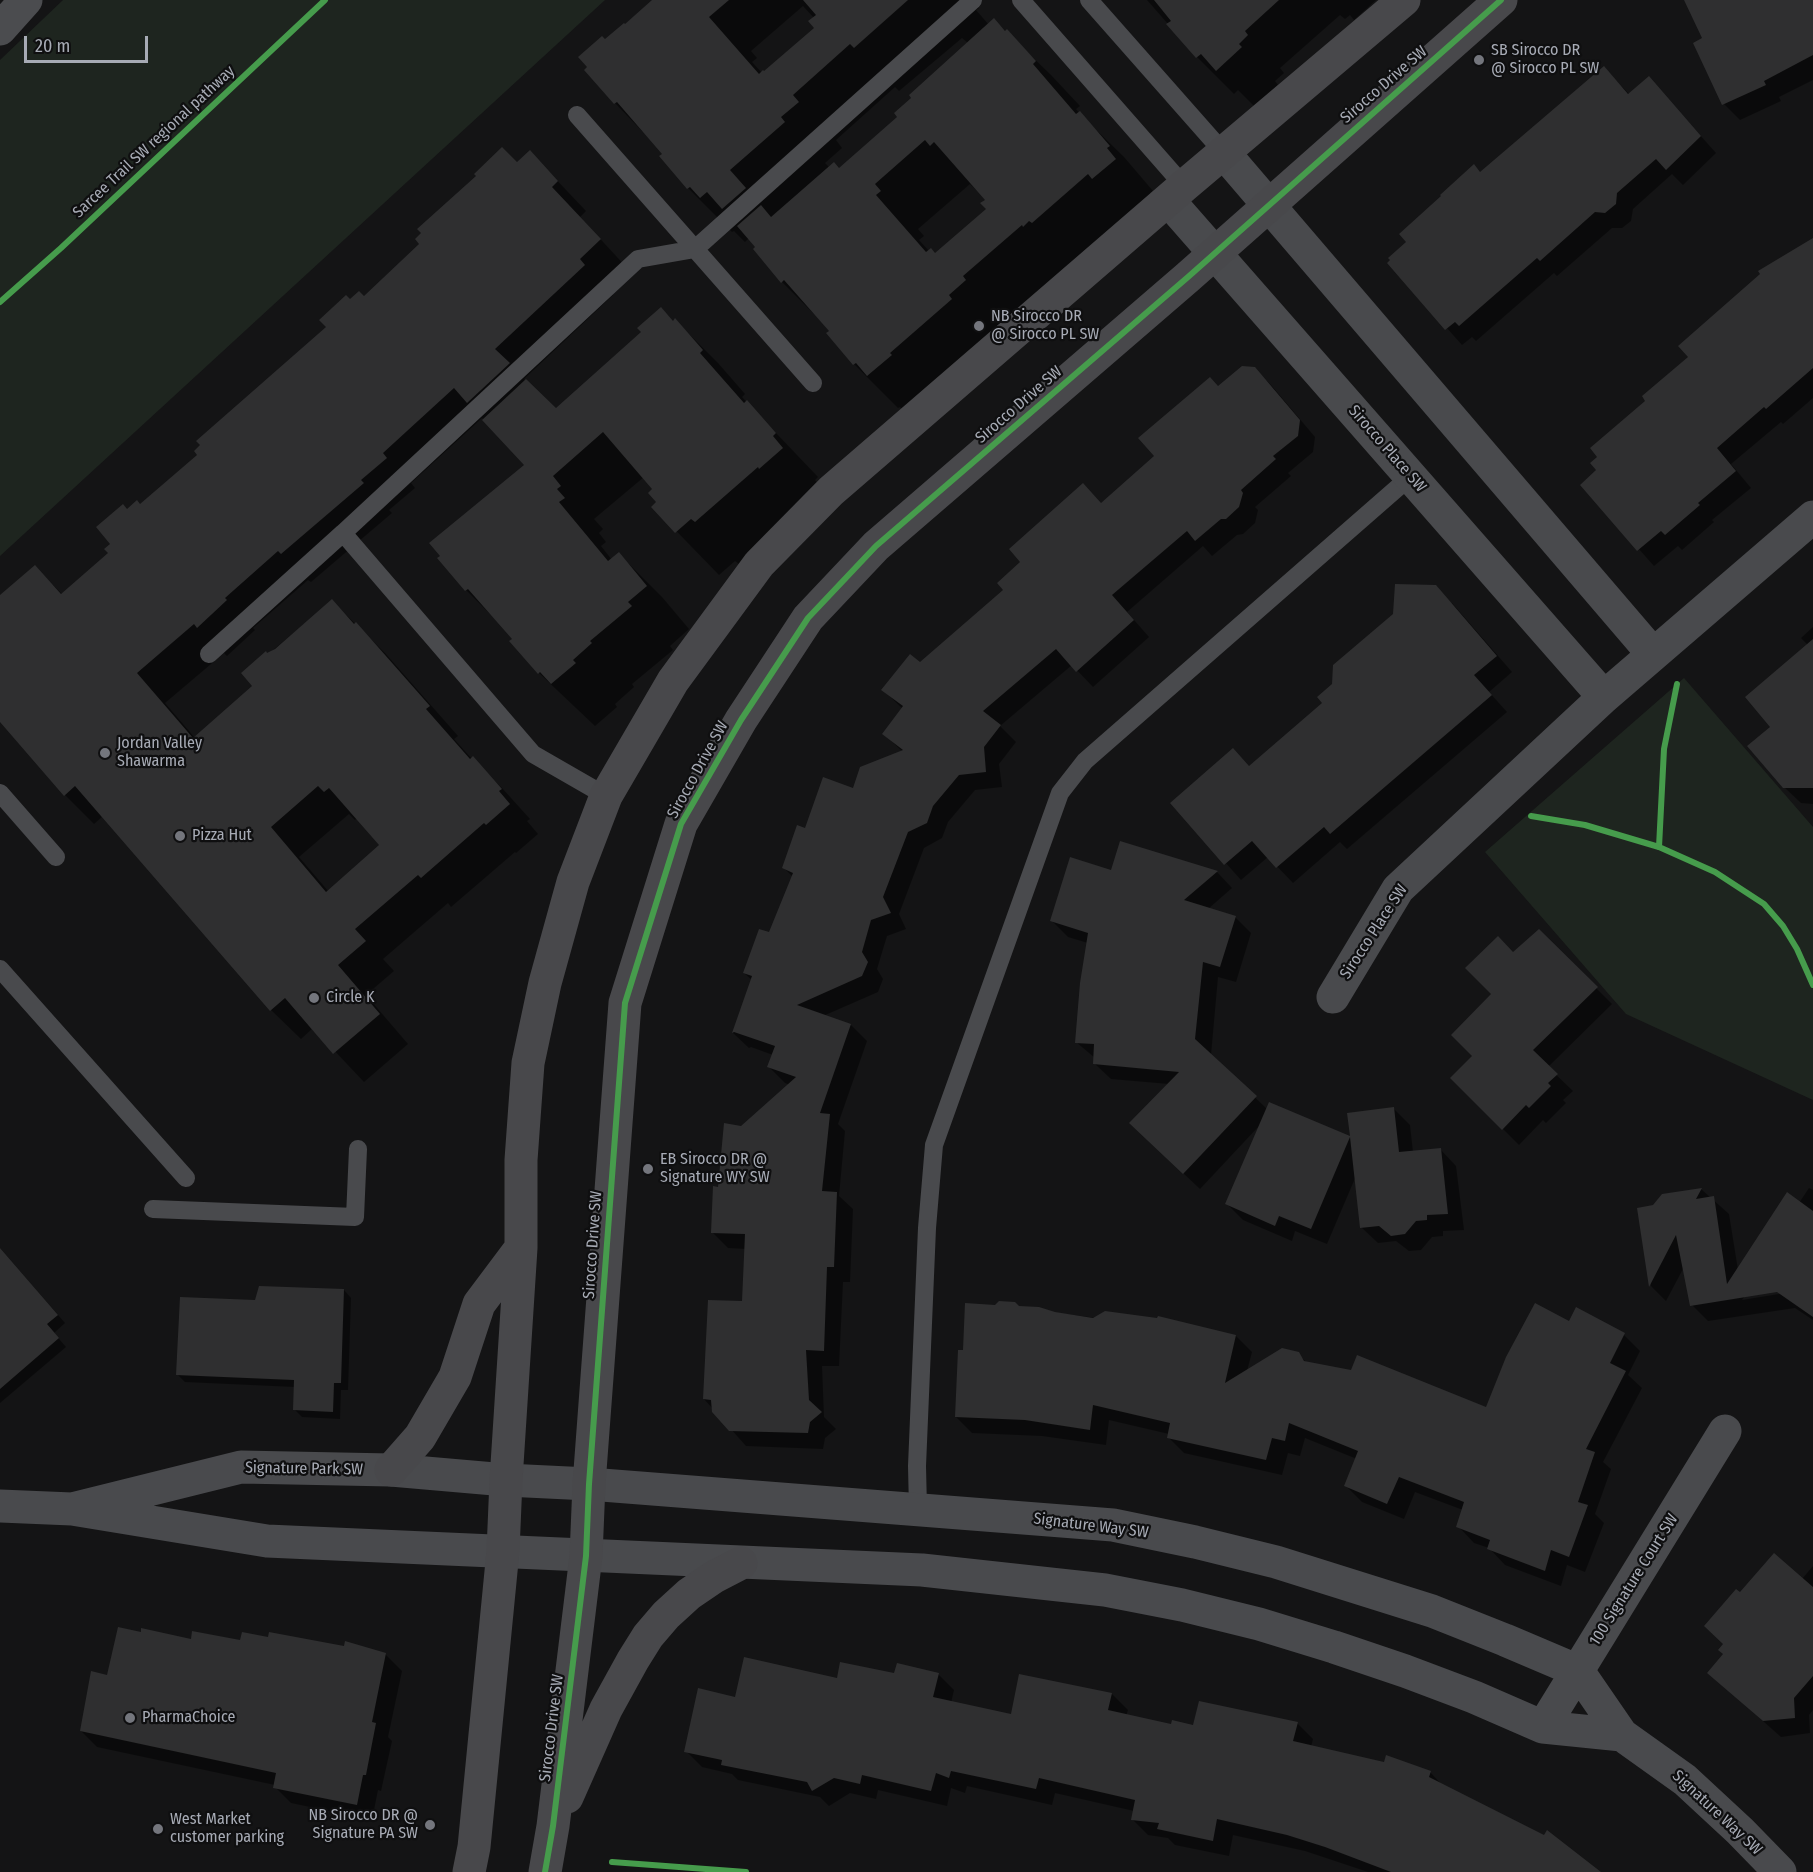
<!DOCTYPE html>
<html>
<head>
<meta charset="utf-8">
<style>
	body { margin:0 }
	#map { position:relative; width:1813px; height:1872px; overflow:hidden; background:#141415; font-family:"Fira Sans Condensed",sans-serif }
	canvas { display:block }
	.scale { position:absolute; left:24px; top:36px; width:124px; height:27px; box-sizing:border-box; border:3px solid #a7abb5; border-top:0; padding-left:8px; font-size:18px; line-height:21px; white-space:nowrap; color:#a7abb5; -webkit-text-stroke:4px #0f0f10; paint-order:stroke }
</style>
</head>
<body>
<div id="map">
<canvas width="1813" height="1872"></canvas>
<div class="scale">20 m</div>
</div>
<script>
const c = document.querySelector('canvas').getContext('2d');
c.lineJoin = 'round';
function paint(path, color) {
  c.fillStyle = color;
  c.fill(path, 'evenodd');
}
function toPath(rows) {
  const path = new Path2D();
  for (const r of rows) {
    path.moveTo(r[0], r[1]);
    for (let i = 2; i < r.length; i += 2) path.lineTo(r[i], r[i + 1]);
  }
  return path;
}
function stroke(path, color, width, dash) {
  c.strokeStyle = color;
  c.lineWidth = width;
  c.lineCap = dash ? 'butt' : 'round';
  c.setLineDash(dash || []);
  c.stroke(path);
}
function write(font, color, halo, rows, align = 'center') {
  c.font = font + ' "Fira Sans Condensed",sans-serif';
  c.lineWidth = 4.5;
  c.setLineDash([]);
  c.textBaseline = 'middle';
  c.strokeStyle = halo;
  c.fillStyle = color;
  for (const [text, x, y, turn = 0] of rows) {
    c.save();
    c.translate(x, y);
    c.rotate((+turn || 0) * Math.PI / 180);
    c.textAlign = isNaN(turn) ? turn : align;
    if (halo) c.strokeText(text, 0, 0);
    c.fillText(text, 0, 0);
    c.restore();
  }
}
const green = toPath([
	[63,0,605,0,0,556,0,60],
	[1684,678,1813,827,1813,1100,1626,1014,1485,852]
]);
const shadow = toPath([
	[654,0,972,0,979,8,976,10,989,25,994,20,1051,75,1080,106,1076,109,1081,115,1124,157,1153,191,1150,193,1159,204,913,419,900,407,898,408,854,364,828,334,831,331,782,282,749,238,745,242,734,231,732,232,688,188,664,154,615,103,605,41],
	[803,6,814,18,816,28,762,73,752,62,757,58,751,51],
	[962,38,968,43,899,117,839,169,830,168,825,163,842,148,836,140,895,87,899,91],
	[970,184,987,200,988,210,936,255,929,251,919,240,924,236,918,229],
	[1147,0,1376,0,1354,20,1350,15,1345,19,1340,15,1280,68,1284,73,1275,81,1278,85,1254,106,1238,90,1234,94,1197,57],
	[1686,0,1813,0,1813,80,1779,97,1781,101,1740,120,1724,104,1695,43,1704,39],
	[1604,68,1630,95,1649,78,1716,153,1683,185,1672,174,1633,209,1631,221,1622,228,1612,228,1557,276,1554,273,1476,341,1472,337,1462,345,1389,263,1481,173],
	[530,152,586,211,580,217,629,270,608,289,613,295,524,379,556,410,675,320,718,363,745,394,742,397,754,410,818,477,815,480,825,492,739,564,735,561,719,575,653,507,658,503,655,489,644,477,594,519,603,529,599,533,606,542,601,546,612,560,619,554,662,597,689,629,670,646,673,650,632,684,634,687,615,704,617,707,595,726,539,673,512,641,514,639,508,632,466,590,526,465,482,418,411,483,415,488,389,510,392,513,311,582,308,580,253,628,255,630,227,656,224,653,165,703,195,738,254,686,267,655,332,601,385,653,458,736,454,739,472,759,502,788,530,819,527,821,538,834,516,853,515,852,451,907,448,903,383,959,394,971,366,995,408,1044,364,1082,313,1028,301,1039,271,1010,103,816,94,824,65,795,0,720,0,597,35,567,63,595,110,553,127,510,140,506,199,455,328,328,350,301,364,298],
	[349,814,355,820,357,818,382,846,329,892,299,857],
	[1813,239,1813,398,1783,424,1781,422,1731,464,1751,488,1712,520,1714,522,1682,550,1678,546,1654,566,1582,485,1599,470,1646,401],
	[1255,369,1271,385,1315,437,1313,452,1288,473,1291,476,1255,507,1258,510,1255,523,1243,534,1237,535,1212,556,1203,546,1127,612,1149,637,1093,687,1072,665,1000,726,1016,742,999,764,1002,787,975,790,948,822,942,838,924,848,899,914,906,929,887,936,877,969,883,979,878,992,823,1016,851,1025,867,1041,838,1124,845,1131,839,1196,853,1209,850,1282,843,1282,839,1366,822,1366,824,1417,836,1429,825,1438,823,1449,746,1446,704,1399,743,1302,746,1249,728,1248,712,1232,719,1188,741,1127,790,1085,785,1083,769,1067,773,1055,751,1047,749,1048,733,1033,752,980,744,973,770,934,793,877,784,868,806,830,903,752,884,734,903,709,883,690,920,664,1156,457,1218,388],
	[1452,603,1512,672,1489,692,1507,712,1347,849,1340,842,1293,883,1268,857,1241,880,1172,803,1250,767],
	[1813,627,1813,804,1801,803,1784,787,1773,727,1808,645,1801,638],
	[1121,843,1217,872,1232,888,1208,909,1235,917,1251,933,1236,982,1218,977,1211,1055,1267,1109,1270,1104,1352,1138,1394,1109,1410,1125,1413,1152,1440,1149,1456,1166,1464,1230,1443,1231,1443,1236,1432,1237,1421,1250,1409,1251,1396,1241,1378,1243,1361,1227,1356,1176,1327,1244,1295,1231,1292,1241,1243,1220,1227,1204,1259,1126,1200,1189,1147,1139,1169,1084,1111,1079,1094,1063,1095,1058,1076,1042,1088,943,1068,937,1052,921,1112,872],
	[1539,931,1612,1004,1548,1067,1573,1091,1563,1100,1566,1103,1546,1123,1543,1120,1519,1145,1452,1078,1474,1056,1493,994,1513,954],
	[1809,1188,1813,1190,1813,1320,1795,1308,1708,1321,1692,1305,1684,1267,1666,1301,1651,1286,1639,1209,1654,1206,1701,1189,1729,1214,1738,1270,1799,1203],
	[1785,1290,1785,1293,1742,1300,1745,1296],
	[0,1248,65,1323,54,1333,66,1347,0,1403],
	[344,1290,351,1298,348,1390,341,1390,340,1419,302,1417,294,1409,295,1387,185,1382,178,1375,256,1301],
	[1019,1308,1236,1336,1252,1352,1247,1371,1298,1354,1307,1363,1487,1409,1569,1323,1624,1335,1640,1351,1628,1375,1642,1388,1603,1462,1611,1469,1595,1514,1604,1523,1585,1572,1567,1565,1561,1586,1505,1565,1489,1548,1474,1543,1458,1526,1463,1510,1415,1492,1404,1519,1362,1502,1346,1486,1357,1459,1305,1438,1300,1456,1288,1453,1282,1475,1184,1453,1168,1437,1169,1434,1109,1420,1106,1445,1042,1436,972,1433,956,1417,964,1352],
	[1813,1566,1813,1710,1809,1715,1810,1733,1781,1737,1709,1673,1724,1654,1724,1645,1740,1594,1802,1579],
	[192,1641,241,1642,345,1648,346,1643,386,1655,402,1671,388,1737,392,1741,381,1791,378,1790,372,1820,291,1803,275,1787,275,1785,97,1747,81,1731,108,1676],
	[938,1674,954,1690,951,1703,1012,1715,1112,1694,1128,1710,1126,1716,1172,1726,1297,1723,1313,1739,1311,1747,1430,1772,1443,1786,1595,1872,1368,1872,1305,1851,1233,1835,1229,1856,1175,1845,1168,1838,1148,1835,1132,1819,1134,1811,1055,1793,1052,1805,967,1786,965,1793,951,1788,947,1806,878,1790,876,1799,850,1793,829,1806,820,1797,738,1780,732,1774,702,1767,686,1751,736,1698,838,1679,895,1675]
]);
const building = toPath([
	[652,0,729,0,709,17,759,74,763,70,764,71,814,28,808,21,816,15,803,0,908,0,854,48,850,44,793,95,799,102,781,117,785,122,730,170,746,188,722,209,707,192,700,198,690,187,687,189,659,156,662,154,617,102,614,104,584,70,587,67,578,57,602,36,605,39,624,23,625,24],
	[1154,0,1279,0,1245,31,1248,35,1239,44,1242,47,1216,71,1201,54,1196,58,1166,24,1171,21],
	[1684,0,1813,0,1813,55,1764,81,1766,85,1722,105,1693,43,1702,38],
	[994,18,1005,31,1007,29,1036,61,1033,64,1076,114,1080,111,1110,146,1107,148,1116,159,1092,179,1088,174,1032,223,1029,221,1023,227,1022,225,963,276,966,280,949,295,952,299,890,353,892,355,867,376,856,363,853,365,826,333,829,331,784,280,781,283,753,249,755,247,737,226,761,205,771,217,834,162,839,168,897,117,894,113,911,98,909,95],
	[925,140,930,146,934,142,985,200,980,203,986,209,935,253,931,248,926,252,876,195,881,191,875,184],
	[1604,66,1628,94,1649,76,1701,136,1666,170,1656,159,1617,193,1616,204,1605,213,1595,212,1540,261,1537,258,1459,326,1455,322,1445,330,1387,263,1390,260,1388,258,1406,242,1399,234,1441,196,1440,195,1474,164,1480,172],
	[502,147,517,162,530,150,558,181,552,187,601,239,580,259,585,265,495,349,510,363,467,403,454,388,383,453,387,458,361,480,364,483,281,554,278,551,225,598,227,600,197,628,194,624,137,673,193,738,252,686,241,673,266,651,267,653,275,649,332,599,354,624,356,622,430,706,426,709,470,759,473,756,502,789,499,791,510,804,486,825,484,823,421,878,418,875,355,929,366,941,338,965,380,1014,333,1054,285,998,270,1011,75,786,64,796,0,722,0,595,35,565,61,594,108,553,104,549,110,544,96,527,123,504,127,509,137,500,140,504,197,455,194,451,200,445,196,441,326,327,319,320,346,295,350,299,359,291,364,296,419,244,415,239,421,233,417,229,476,176,474,174],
	[318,786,324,792,329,788,379,845,326,892,271,827],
	[1813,238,1813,368,1766,409,1764,407,1717,448,1736,471,1698,503,1700,505,1665,535,1661,531,1637,551,1580,485,1596,470,1590,463,1597,457,1590,448,1645,401,1642,396,1688,357,1678,346,1760,274,1758,271],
	[661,307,673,321,675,318,703,350,700,353,744,403,747,400,776,433,773,436,783,448,759,469,758,467,695,522,691,519,675,533,651,507,656,502,648,493,652,489,603,432,553,476,561,486,557,489,565,498,559,502,608,561,619,552,647,586,628,602,632,606,590,641,592,643,573,660,576,663,551,684,540,672,538,674,509,641,512,639,468,589,465,591,437,558,440,556,429,543,524,465,482,420,526,379,556,408,641,332,637,328],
	[1242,366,1255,367,1300,420,1298,436,1273,456,1276,459,1241,490,1243,493,1239,507,1226,519,1221,519,1195,541,1187,531,1112,595,1134,620,1076,672,1056,649,983,711,1001,725,984,747,986,772,959,775,933,806,927,823,908,832,883,897,891,913,871,920,862,952,868,962,862,976,797,1005,851,1024,820,1113,830,1114,822,1191,837,1192,834,1267,827,1267,824,1351,806,1350,809,1400,822,1412,810,1422,808,1433,729,1431,712,1412,711,1400,703,1399,708,1300,742,1301,745,1234,711,1233,713,1186,718,1187,724,1123,741,1126,796,1077,767,1067,775,1046,734,1032,732,1033,752,976,743,973,759,929,769,932,793,873,782,868,797,825,805,828,823,777,853,788,860,767,903,750,882,734,903,706,881,690,910,654,920,662,1003,590,997,583,1020,562,1009,549,1083,483,1101,503,1154,456,1138,438,1210,377,1218,386],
	[1395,584,1436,585,1497,656,1474,675,1492,695,1330,834,1324,827,1276,868,1252,841,1224,865,1170,803,1233,748,1249,766,1322,703,1317,697,1332,684,1333,665,1393,614],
	[1813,639,1813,788,1783,788,1747,746,1770,727,1745,697],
	[1120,841,1218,871,1184,900,1236,916,1220,967,1203,962,1195,1039,1257,1096,1183,1174,1129,1123,1179,1072,1093,1064,1094,1044,1075,1043,1080,983,1088,933,1050,921,1070,857,1111,870],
	[1539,929,1598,987,1533,1050,1558,1074,1548,1083,1551,1086,1529,1108,1526,1105,1502,1130,1450,1078,1472,1056,1451,1035,1491,994,1465,968,1498,936,1513,952],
	[1269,1102,1350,1136,1347,1113,1394,1107,1399,1152,1441,1148,1448,1214,1427,1215,1427,1220,1416,1221,1405,1234,1391,1236,1379,1226,1360,1228,1350,1137,1311,1229,1279,1216,1275,1226,1225,1204],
	[1702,1188,1696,1199,1714,1196,1727,1284,1787,1192,1813,1211,1813,1317,1777,1292,1690,1306,1676,1235,1649,1287,1637,1208,1653,1205,1662,1194],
	[0,1248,58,1315,47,1324,59,1338,0,1389],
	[259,1286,344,1289,341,1383,334,1383,333,1412,293,1410,294,1380,176,1375,180,1297,255,1300],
	[999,1301,1015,1302,1019,1306,1039,1307,1055,1312,1093,1318,1105,1311,1157,1318,1158,1316,1236,1335,1225,1383,1282,1348,1299,1352,1304,1361,1351,1370,1357,1355,1486,1407,1506,1357,1535,1303,1569,1321,1576,1307,1625,1333,1610,1363,1626,1371,1586,1449,1595,1452,1578,1502,1588,1505,1569,1557,1551,1550,1545,1571,1487,1549,1490,1540,1456,1527,1464,1502,1399,1477,1387,1504,1344,1486,1358,1451,1289,1423,1285,1441,1272,1438,1266,1460,1167,1438,1170,1423,1093,1405,1090,1430,1025,1420,955,1417,958,1350,963,1350,965,1303,995,1305],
	[1774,1553,1813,1587,1813,1676,1794,1698,1795,1718,1763,1721,1707,1673,1723,1654,1718,1650,1723,1644,1704,1626,1736,1589,1740,1592],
	[118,1627,141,1632,141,1628,191,1639,192,1631,240,1640,242,1632,268,1637,269,1632,344,1646,345,1641,386,1653,372,1722,376,1723,366,1775,363,1775,357,1805,273,1788,276,1773,80,1731,91,1671,107,1675],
	[744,1657,837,1678,840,1662,894,1673,897,1663,939,1673,933,1697,1011,1714,1019,1674,1112,1693,1108,1710,1171,1724,1172,1720,1193,1725,1199,1701,1298,1722,1293,1741,1384,1762,1386,1755,1431,1771,1429,1777,1544,1835,1547,1830,1601,1872,1391,1872,1325,1847,1287,1835,1217,1819,1213,1841,1157,1829,1159,1823,1131,1820,1135,1800,1039,1778,1036,1789,951,1771,949,1778,936,1773,931,1791,862,1775,860,1784,834,1778,812,1791,807,1782,721,1765,722,1760,684,1752,698,1688,735,1697]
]);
const lane = toPath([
	[1021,0,1184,186],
	[1089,0,1224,153],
	[577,115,813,383],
	[209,654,343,533],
	[0,793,56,857],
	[606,796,533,754,343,533,638,259,695,249,973,0],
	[0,969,186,1178],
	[153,1209,355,1217,358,1149],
	[918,1509,917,1466,927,1228,934,1145,1060,793,1085,761,1411,476]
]);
const street = toPath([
	[1224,153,1653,654],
	[1169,201,1604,697],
	[1333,997,1398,889,1604,697,1813,517],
	[0,1506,72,1509,267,1541,922,1570,1105,1590,1182,1605,1259,1624,1334,1647,1405,1671,1474,1697,1543,1727,1622,1735],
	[72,1509,241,1467,391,1470,506,1480,589,1484,1113,1525,1195,1542,1276,1562,1432,1611,1505,1640,1578,1671,1622,1735,1685,1780,1740,1831,1780,1872],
	[1543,1727,1725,1431]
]);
const secondary = toPath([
	[391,1470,420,1437,455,1377,479,1304,521,1248],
	[567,1797,606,1709,633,1660,648,1636,666,1615,689,1594,714,1577,741,1563],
	[469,1872,474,1847,503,1551,506,1480,521,1248,521,1160,528,1063,545,983,573,882,606,796,673,681,759,564,831,491,1184,186,1404,0],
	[545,1872,553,1826,586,1556,589,1484,625,1003,681,824,741,720,808,618,876,546,1188,277,1501,0]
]);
const highway = toPath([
	[0,29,26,0]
]);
const cycleway = toPath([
	[0,302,61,248,325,0],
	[1531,816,1585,825,1659,847,1715,872,1764,904,1783,926,1797,949,1813,985],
	[1659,847,1664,749,1677,684],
	[612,1862,746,1872],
	[545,1872,553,1826,586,1556,589,1484,625,1003,681,824,741,720,808,618,876,546,1188,277,1501,0]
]);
const markers = [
	[1479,60,6,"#74767d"],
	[979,326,6,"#74767d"],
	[105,753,6,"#74767d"],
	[180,836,6,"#74767d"],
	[314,998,6,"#74767d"],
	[648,1169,6,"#74767d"],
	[130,1718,6,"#74767d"],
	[430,1825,6,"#74767d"],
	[158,1829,6,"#74767d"]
];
const poiNames = [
	["SB Sirocco DR",1491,51],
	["@ Sirocco PL SW",1491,69],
	["NB Sirocco DR",991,317],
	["@ Sirocco PL SW",991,335],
	["Jordan Valley",117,744],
	["Shawarma",117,762],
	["Pizza Hut",192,836],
	["Circle K",326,998],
	["EB Sirocco DR @",660,1160],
	["Signature WY SW",660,1178],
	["PharmaChoice",142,1718],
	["NB Sirocco DR @",418,1816,"right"],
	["Signature PA SW",418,1834,"right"],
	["West Market",170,1820],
	["customer parking",170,1838]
];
const streetNames = [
	["Sirocco Drive SW",1384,85,-41],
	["Sarcee Trail SW regional pathway",154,142,-43],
	["Sirocco Drive SW",1019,405,-41],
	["Sirocco Place SW",1387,449,49],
	["Sirocco Drive SW",698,770,-61],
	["Sirocco Place SW",1374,932,-57],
	["Sirocco Drive SW",593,1245,-86],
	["Signature Park SW",304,1469,1],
	["Signature Way SW",1091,1526,7],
	["100 Signature Court SW",1634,1580,-58],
	["Sirocco Drive SW",552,1728,-83],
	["Signature Way SW",1717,1813,43]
];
paint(green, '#1e251f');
paint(shadow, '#0007');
paint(building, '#2f2f30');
stroke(lane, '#494a4d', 18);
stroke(street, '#494a4d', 33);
stroke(secondary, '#48484b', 33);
stroke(highway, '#4b4c4f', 33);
stroke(cycleway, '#469c4c', 6);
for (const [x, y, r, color] of markers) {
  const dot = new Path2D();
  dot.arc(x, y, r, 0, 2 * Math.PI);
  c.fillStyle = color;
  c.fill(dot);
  stroke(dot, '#0f0f10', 2);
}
write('16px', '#a7abb5', '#0f0f10', poiNames, 'left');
write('16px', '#a7abb5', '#0f0f10', streetNames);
</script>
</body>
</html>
